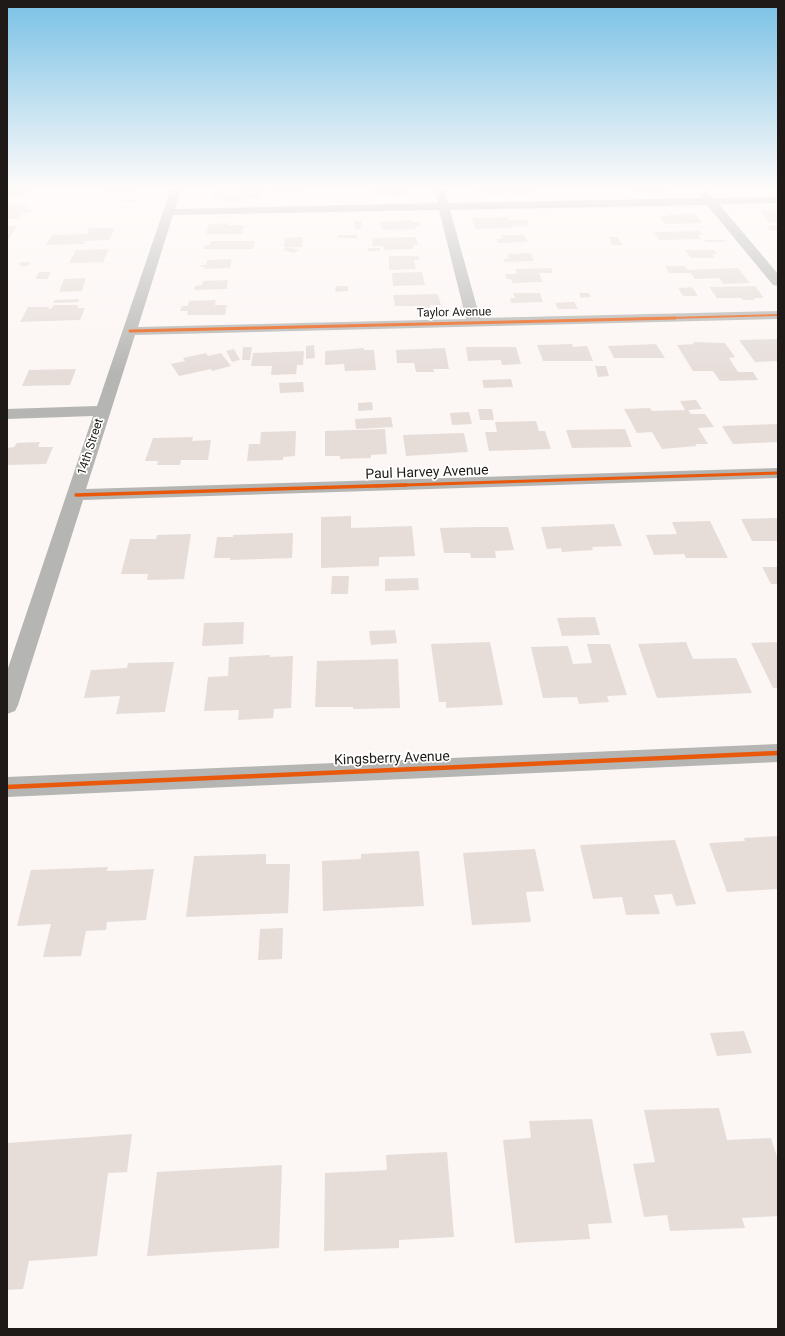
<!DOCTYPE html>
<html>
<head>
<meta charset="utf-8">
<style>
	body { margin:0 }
	#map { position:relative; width:785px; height:1336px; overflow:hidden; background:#fcf6f4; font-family:Roboto,sans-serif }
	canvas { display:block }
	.frame { position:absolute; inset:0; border:8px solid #1f1a17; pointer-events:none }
</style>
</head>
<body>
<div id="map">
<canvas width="785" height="1336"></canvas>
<div class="frame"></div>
</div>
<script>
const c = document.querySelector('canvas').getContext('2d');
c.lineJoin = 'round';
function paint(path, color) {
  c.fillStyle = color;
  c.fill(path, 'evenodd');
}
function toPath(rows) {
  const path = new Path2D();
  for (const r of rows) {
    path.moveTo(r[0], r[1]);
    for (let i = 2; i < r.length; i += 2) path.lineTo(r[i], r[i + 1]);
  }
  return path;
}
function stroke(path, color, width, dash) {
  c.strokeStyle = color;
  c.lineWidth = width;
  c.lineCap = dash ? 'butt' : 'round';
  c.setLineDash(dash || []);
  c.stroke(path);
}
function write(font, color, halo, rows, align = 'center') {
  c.font = font + ' Roboto,sans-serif';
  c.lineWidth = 3.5;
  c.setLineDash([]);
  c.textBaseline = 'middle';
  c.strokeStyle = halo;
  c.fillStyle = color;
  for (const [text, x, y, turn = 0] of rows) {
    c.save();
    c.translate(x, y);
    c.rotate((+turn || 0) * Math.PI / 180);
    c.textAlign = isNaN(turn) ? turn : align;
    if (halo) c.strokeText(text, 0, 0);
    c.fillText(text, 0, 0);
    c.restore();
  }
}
const building = toPath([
	[10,188,32,188,27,196,7,197],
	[109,188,131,188,129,194,106,194],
	[241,188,260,188,259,191,262,191,261,198,244,198,244,201,219,201,220,199,213,199,215,191,241,191],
	[269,188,303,188,303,191,268,191],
	[373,188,408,188,409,195,401,196,402,197,374,196],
	[477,188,532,188,535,195,513,195,513,194,507,194,508,196,489,196,488,194,479,194],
	[630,188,670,188,671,190,664,190,666,192,645,193,644,191,632,191],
	[118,199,139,200,137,202,117,201],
	[7,205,27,205,25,209,32,209,29,213,22,213,19,219,7,219],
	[760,211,773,211,778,214,778,223,770,223],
	[689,214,696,215,703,223,665,224,660,217,669,216,667,215],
	[507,217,508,220,527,220,529,226,511,226,512,228,475,229,472,218],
	[413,220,413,222,420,222,421,225,415,226,416,229,382,230,381,222],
	[354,221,361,221,362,229,355,229],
	[229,223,228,225,244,225,242,234,206,234,209,224],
	[778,225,778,230,771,231,766,226],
	[7,226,17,226,7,242],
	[89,228,115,228,109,240,85,241,84,244,46,245,52,235,87,234],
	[700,231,703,235,698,235,701,239,659,240,654,232],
	[338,235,357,235,357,238,338,238],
	[501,235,524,235,528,242,498,243,496,239,502,239],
	[303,237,302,247,284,247,285,238],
	[416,237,418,245,413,245,414,249,384,250,383,246,373,246,372,238],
	[609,237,618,237,622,245,612,245],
	[704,240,726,240,728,242,706,242],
	[212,241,255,241,253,249,204,249,205,245,210,245],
	[287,247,299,250,294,253,282,250],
	[368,248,380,248,380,251,368,251],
	[109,249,103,262,69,263,76,250],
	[685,250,714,250,717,254,712,254,715,258,691,258],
	[531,253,534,261,505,262,503,259,509,258,508,254],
	[389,256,419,256,419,260,414,260,416,269,389,270],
	[232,259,230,268,205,269,205,267,201,267,201,265,206,265,207,260],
	[21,262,31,262,28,266,19,266],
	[665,266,685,266,690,273,669,273],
	[551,268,553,273,539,273,543,282,512,283,511,279,507,279,505,274,517,274,515,269],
	[738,268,750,283,723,284,719,278,695,279,688,270],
	[39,272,51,272,47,279,35,279],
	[422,272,425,285,393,286,392,273],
	[86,278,82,291,59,292,64,279],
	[228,280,227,289,194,290,195,286,202,285,203,281],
	[336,286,348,286,348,291,335,292],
	[755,286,764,298,754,298,755,300,743,300,741,298,717,298,709,287],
	[692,287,698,296,683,296,678,288],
	[513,293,540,293,543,302,511,303,510,298,515,298],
	[579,293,589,293,591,297,581,298],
	[438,294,441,305,430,305,431,308,418,308,418,306,395,306,393,295],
	[79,299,78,302,53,303,55,300],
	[216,300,215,305,227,305,225,315,187,315,188,311,180,311,182,306,188,306,189,301],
	[568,302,574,302,578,309,558,309,555,303],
	[54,305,79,305,77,308,85,308,80,320,20,322,28,307,49,307,48,309,52,308],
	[778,339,778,361,755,362,739,340],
	[693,342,725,343,735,357,729,358,738,372,753,372,758,380,720,381,713,371,693,371,677,345,694,344],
	[572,344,573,347,587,346,593,361,543,361,537,345],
	[656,344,665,358,614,358,608,346],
	[314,345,315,358,306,359,306,346],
	[243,347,252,347,250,360,242,360],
	[466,347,516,347,521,364,502,365,501,360,468,361],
	[364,348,364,350,374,350,376,370,345,371,344,364,325,365,325,351],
	[445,348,449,369,433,369,434,372,416,372,414,363,397,363,396,350],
	[234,349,240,360,232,362,226,351],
	[304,351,303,365,297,365,296,374,271,375,272,366,251,366,253,353],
	[206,353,208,356,221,353,231,366,212,371,211,369,179,376,171,364,185,361,183,358],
	[595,366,606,366,609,376,598,377],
	[76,369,70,385,22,386,29,370],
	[511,379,513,387,484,388,482,380],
	[303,382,304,392,280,393,279,383],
	[696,400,702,409,688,410,691,414,705,414,714,427,698,428,708,444,695,444,697,446,662,449,652,432,637,433,624,409,650,408,652,411,685,410,680,401],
	[372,402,373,410,358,411,358,403],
	[478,409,492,409,494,420,480,420],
	[469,412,472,424,452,425,450,413],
	[391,417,393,427,356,429,355,419],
	[536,421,539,431,545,431,551,449,489,451,485,432,497,432,495,422],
	[778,424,778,442,733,444,722,426],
	[385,429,387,454,371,455,371,458,340,459,340,456,325,456,325,431],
	[625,429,632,447,572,448,566,430],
	[296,431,295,456,283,457,283,460,247,461,249,444,260,444,261,432],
	[464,433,468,452,406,456,403,435],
	[193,437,192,441,211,440,208,460,181,460,180,465,157,465,158,461,145,461,153,438],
	[40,442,38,447,53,447,46,464,7,465,7,448,14,447,17,443],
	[351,516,351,528,412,526,415,556,379,557,379,566,321,568,321,517],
	[778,518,778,541,752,541,741,519],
	[710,521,728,558,686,558,684,554,654,555,646,535,677,534,672,522],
	[614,524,622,546,592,547,593,550,562,552,561,548,547,549,541,527],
	[477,527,508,527,514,550,495,551,496,558,471,558,470,553,444,553,440,528],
	[293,533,292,558,230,560,230,558,214,558,217,537,233,537,233,535],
	[191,534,184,579,147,580,148,574,121,574,130,539,156,539,157,535],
	[762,567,778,567,778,584,771,584],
	[332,576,349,576,348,594,331,594],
	[418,578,419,590,385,591,385,579],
	[595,617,600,635,562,636,557,618],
	[244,622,243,644,202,646,204,623],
	[395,630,397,643,371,645,369,631],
	[490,642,503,705,446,708,446,702,439,702,431,644],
	[686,642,693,659,736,658,752,693,657,698,638,644],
	[778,642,778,688,773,688,751,643],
	[587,644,610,644,627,695,607,696,609,702,579,704,577,697,543,698,531,647,568,646,573,664,592,663],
	[270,655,270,657,293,656,291,708,274,709,273,718,238,720,239,710,204,711,208,677,228,676,229,657],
	[398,659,400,708,353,709,353,707,315,707,317,661],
	[174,662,165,712,116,714,120,696,84,698,91,670,127,668,128,663],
	[778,836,778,889,727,892,709,843,745,841,744,838],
	[675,840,696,904,676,906,672,894,654,895,660,914,626,915,622,897,593,899,580,845],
	[535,849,544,891,526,892,531,922,472,925,463,853],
	[419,851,424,906,323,911,322,861,361,859,361,854],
	[266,854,266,864,290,864,288,913,186,917,194,856],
	[108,867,107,871,154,869,146,920,107,922,106,930,86,931,81,956,43,957,51,924,17,926,31,870],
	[283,928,282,959,258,960,260,929],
	[744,1031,752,1053,717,1056,710,1033],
	[719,1108,727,1140,771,1138,778,1160,778,1216,742,1218,745,1228,670,1231,667,1215,644,1217,633,1164,655,1162,644,1110],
	[592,1119,612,1223,588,1224,590,1239,515,1243,503,1140,531,1138,529,1121],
	[132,1134,127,1172,108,1173,97,1256,29,1261,23,1289,7,1290,7,1143],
	[447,1152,454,1237,399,1240,399,1248,324,1251,325,1173,387,1170,386,1155],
	[282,1165,279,1248,147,1256,157,1172]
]);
const minor = toPath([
	[171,188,181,188,175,209,438,203,434,188,444,188,448,203,702,198,699,194,704,191,708,192,713,198,778,197,778,203,719,204,778,274,778,286,773,285,707,205,450,210,480,318,778,311,778,319,135,335,86,489,778,468,778,478,83,500,18,705,15,711,7,714,7,671,93,416,7,419,7,409,97,406,171,188],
	[439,210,466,319,138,327,173,215,439,210],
	[778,744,778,762,7,797,7,777,778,744]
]);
const cyclewayFar3 = toPath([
	[634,319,778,315]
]);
const cyclewayFar2 = toPath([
	[130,331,675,318],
	[374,486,778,473]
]);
const cyclewayFar1 = toPath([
	[76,495,406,485]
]);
const cycleway = toPath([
	[7,787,778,753]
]);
const farStreetnames = [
	["Taylor Avenue",454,313,-1],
	["14th Street",91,447,-72]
];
const streetNames = [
	["Paul Harvey Avenue",427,473,-2],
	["Kingsberry Avenue",392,759,-2]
];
paint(building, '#e6ddd9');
paint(minor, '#b5b5b3');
stroke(cyclewayFar3, '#e8590c', 2);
stroke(cyclewayFar2, '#e8590c', 3);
stroke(cyclewayFar1, '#e8590c', 3.5);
stroke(cycleway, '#e8590c', 4.5);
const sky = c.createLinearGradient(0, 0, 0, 375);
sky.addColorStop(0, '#79c1e5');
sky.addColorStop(0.5, '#fefbfa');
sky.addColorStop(1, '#fefbfa00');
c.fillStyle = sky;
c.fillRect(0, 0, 785, 375);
write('12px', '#1f1a17', '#fff', farStreetnames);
write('14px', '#1f1a17', '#fff', streetNames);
</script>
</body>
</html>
